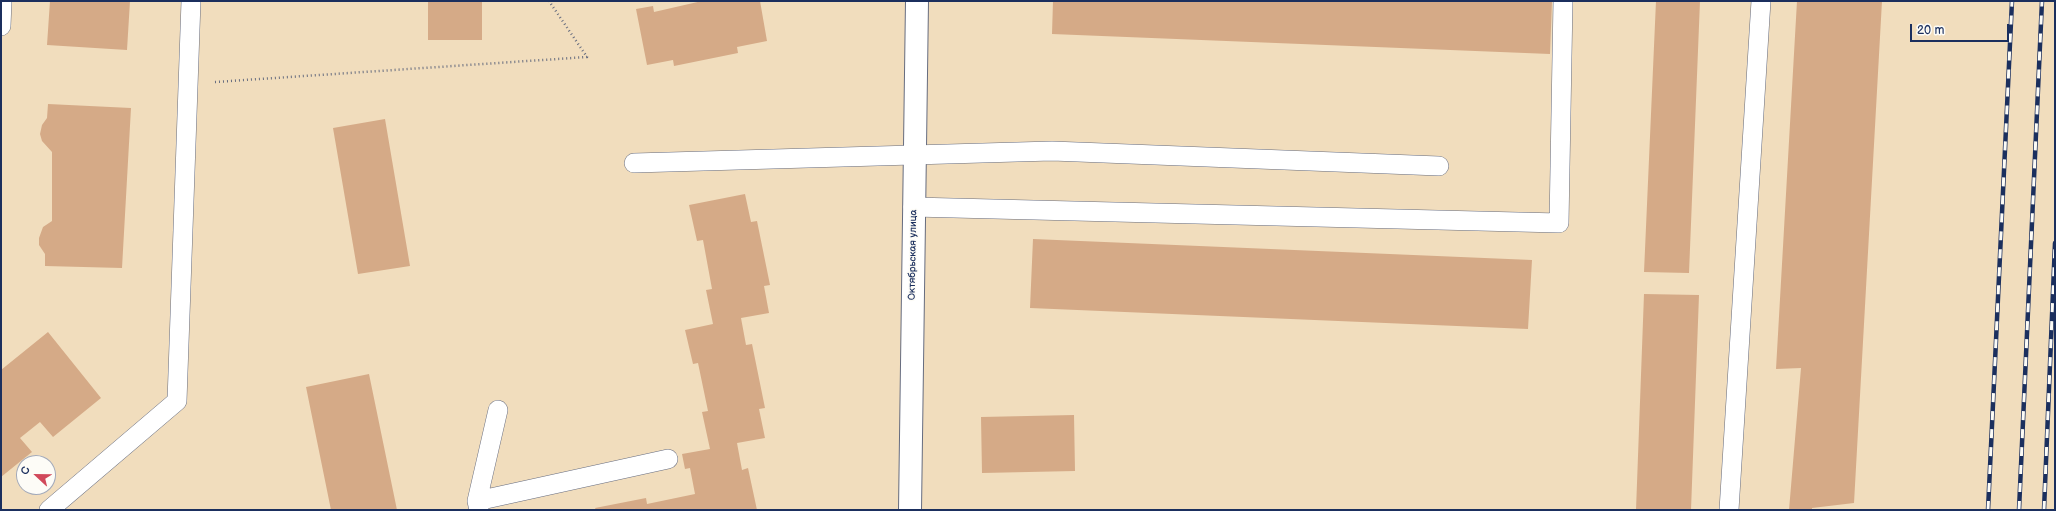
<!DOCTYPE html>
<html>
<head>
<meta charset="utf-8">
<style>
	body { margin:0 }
	#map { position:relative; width:2056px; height:511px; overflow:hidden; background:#f1ddbd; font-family:"Balsamiq Sans",sans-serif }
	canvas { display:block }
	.frame { position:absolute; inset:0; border:2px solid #1b2f5e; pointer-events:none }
	.north { position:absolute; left:16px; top:455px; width:40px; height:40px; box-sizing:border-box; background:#fdfcf7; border:1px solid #a3aaba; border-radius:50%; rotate:292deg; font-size:11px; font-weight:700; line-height:16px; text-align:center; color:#1b2f5e }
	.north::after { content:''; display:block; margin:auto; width:14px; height:18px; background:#d1495b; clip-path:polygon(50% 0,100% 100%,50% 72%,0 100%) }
	.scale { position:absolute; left:1910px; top:24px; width:99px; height:18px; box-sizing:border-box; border:2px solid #1b2f5e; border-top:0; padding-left:5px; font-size:12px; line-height:14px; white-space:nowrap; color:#1b2f5e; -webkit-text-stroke:3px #fdfcf7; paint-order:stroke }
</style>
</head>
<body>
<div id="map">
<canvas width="2056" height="511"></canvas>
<div class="frame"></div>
<div class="north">С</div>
<div class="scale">20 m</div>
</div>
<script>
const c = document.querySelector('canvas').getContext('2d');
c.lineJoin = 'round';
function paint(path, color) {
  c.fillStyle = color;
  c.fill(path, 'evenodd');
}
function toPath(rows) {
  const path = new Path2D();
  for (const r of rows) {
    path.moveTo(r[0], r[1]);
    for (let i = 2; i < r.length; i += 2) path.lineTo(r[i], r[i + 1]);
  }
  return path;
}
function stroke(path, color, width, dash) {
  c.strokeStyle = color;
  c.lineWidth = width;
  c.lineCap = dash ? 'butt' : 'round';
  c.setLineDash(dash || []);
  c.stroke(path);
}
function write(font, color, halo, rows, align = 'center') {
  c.font = font + ' "Balsamiq Sans",sans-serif';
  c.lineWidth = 3;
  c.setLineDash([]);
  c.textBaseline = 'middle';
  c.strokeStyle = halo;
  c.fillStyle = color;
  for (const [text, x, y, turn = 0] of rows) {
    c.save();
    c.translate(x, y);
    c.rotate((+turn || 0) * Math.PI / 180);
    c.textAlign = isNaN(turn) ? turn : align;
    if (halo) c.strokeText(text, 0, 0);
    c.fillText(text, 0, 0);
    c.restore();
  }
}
const building = toPath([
	[50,1,130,1,127,50,47,45],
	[428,1,482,1,482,40,428,40],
	[702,1,760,1,767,41,737,47,738,53,674,66,673,60,647,65,636,9,653,6,654,12],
	[1053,1,1552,1,1550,54,1052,34],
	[1656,1,1700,1,1689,273,1644,272],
	[1797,1,1882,1,1854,503,1812,508,1812,510,1789,510,1801,368,1776,369],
	[48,104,131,108,122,268,45,266,45,254,39,245,39,238,43,227,52,221,52,152,42,141,40,134,42,125,47,118],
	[385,119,410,266,358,274,333,128],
	[745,194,751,222,757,221,770,285,764,286,769,313,741,318,746,345,752,344,765,408,759,409,765,438,737,443,742,470,748,468,757,510,596,510,595,508,646,498,647,504,695,494,690,468,685,469,682,454,710,449,702,412,708,411,698,363,693,364,685,330,713,324,706,290,712,289,703,240,697,241,689,205],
	[1033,239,1532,260,1528,329,1030,308],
	[1644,294,1699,295,1691,510,1636,510],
	[48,332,101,398,53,437,40,422,20,438,32,452,1,477,1,370],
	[369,374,397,510,331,510,306,387],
	[1074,415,1075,471,982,473,981,417]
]);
const path = toPath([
	[215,82,587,57,549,1]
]);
const service = toPath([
	[1,26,2,1],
	[634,163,1052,151,1439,166],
	[913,207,1559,223,1563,1],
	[477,501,668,459],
	[49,510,177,401,191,1],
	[479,510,477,501,498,410],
	[1729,510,1761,1]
]);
const minor = toPath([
	[910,510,917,1]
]);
const rail = toPath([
	[1988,510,2012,1],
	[2019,510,2042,1],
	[2044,510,2055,243]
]);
const streetNames = [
	["Октябрьская улица",913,255,-89]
];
paint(building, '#d5aa87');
stroke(service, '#666c7f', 20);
stroke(minor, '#666c7f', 24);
stroke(path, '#666c7f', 2.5, [1, 3]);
stroke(service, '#fff', 19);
stroke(minor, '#fff', 22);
stroke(rail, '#1b2f5e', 4.5);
stroke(rail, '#fdfcf7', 3, [9]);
write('10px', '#1b2f5e', '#fdfcf7', streetNames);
</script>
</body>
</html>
